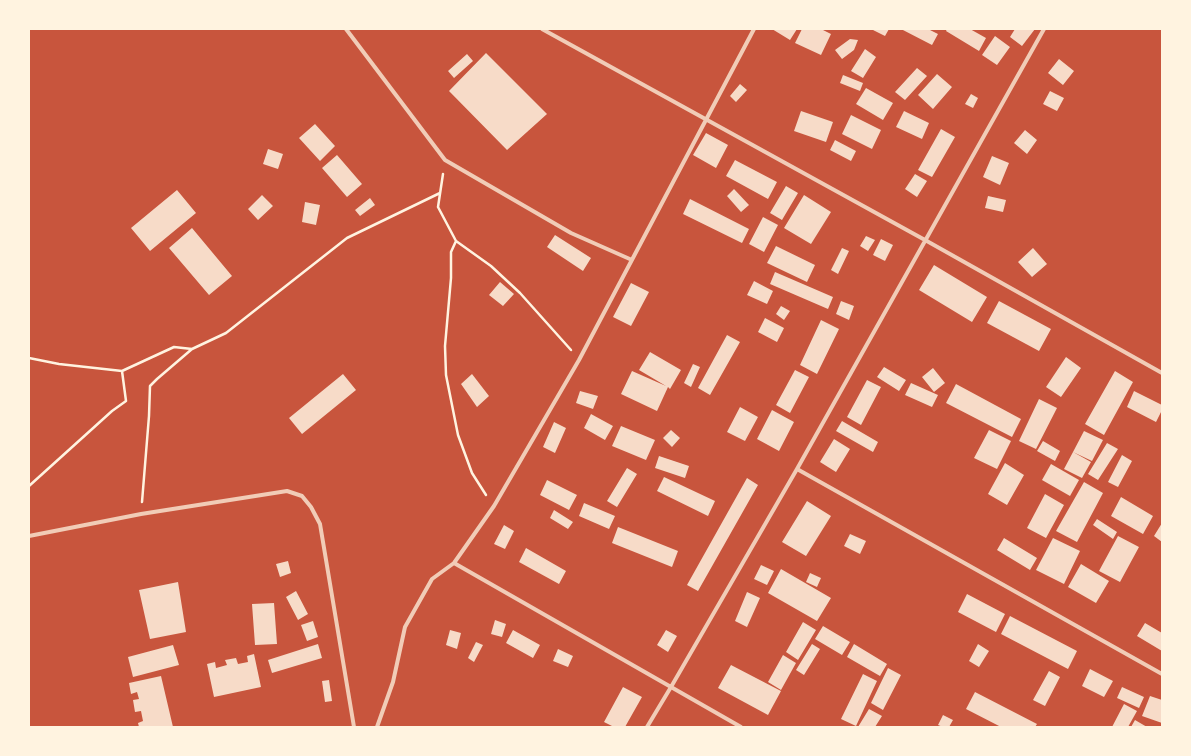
<!DOCTYPE html>
<html>
<head>
<meta charset="utf-8">
<style>
	body { margin:0 }
	#map { position:relative; width:1191px; height:756px; overflow:hidden; background:#c8553d; font-family:"Source Sans 3",sans-serif }
	canvas { display:block }
	.frame { position:absolute; inset:0; border:30px solid #fff3e0; pointer-events:none }
</style>
</head>
<body>
<div id="map">
<canvas width="1191" height="756"></canvas>
<div class="frame"></div>
</div>
<script>
const c = document.querySelector('canvas').getContext('2d');
c.lineJoin = 'round';
function paint(path, color) {
  c.fillStyle = color;
  c.fill(path, 'evenodd');
}
function toPath(rows) {
  const path = new Path2D();
  for (const r of rows) {
    path.moveTo(r[0], r[1]);
    for (let i = 2; i < r.length; i += 2) path.lineTo(r[i], r[i + 1]);
  }
  return path;
}
function stroke(path, color, width, dash) {
  c.strokeStyle = color;
  c.lineWidth = width;
  c.lineCap = dash ? 'butt' : 'round';
  c.setLineDash(dash || []);
  c.stroke(path);
}
const building = toPath([
	[772,29,797,29,790,40],
	[802,29,821,29,831,34,821,55,795,43],
	[874,29,889,29,885,36,873,30],
	[901,29,928,29,938,34,932,45],
	[947,29,970,29,986,38,979,51,946,31],
	[1015,29,1035,29,1022,46,1010,37],
	[995,36,1010,47,997,65,982,55],
	[850,39,858,40,854,50,842,59,835,50],
	[865,49,876,57,863,78,851,71],
	[486,53,547,114,507,150,449,91],
	[467,54,473,61,454,78,448,71],
	[1059,59,1074,71,1063,85,1048,73],
	[917,68,927,76,905,100,895,92],
	[937,74,952,87,933,109,918,95],
	[843,75,863,83,860,91,840,83],
	[740,84,747,90,736,102,730,96],
	[866,88,893,103,883,120,856,104],
	[1050,91,1064,98,1057,111,1043,104],
	[971,94,978,98,973,108,965,104],
	[801,111,833,122,826,142,794,131],
	[904,111,929,123,922,139,896,127],
	[851,115,881,130,872,149,842,134],
	[315,124,335,146,320,161,299,138],
	[941,129,955,137,932,177,918,170],
	[1025,130,1037,140,1027,154,1014,143],
	[706,133,728,145,716,168,693,155],
	[835,140,856,151,851,161,830,150],
	[268,149,283,154,278,169,263,164],
	[337,155,362,184,347,197,322,168],
	[992,156,1009,163,1000,185,983,177],
	[735,160,777,182,768,199,726,176],
	[915,174,927,181,917,197,905,189],
	[786,186,798,193,782,220,770,213],
	[734,189,749,205,741,212,727,196],
	[177,190,196,213,150,251,131,228],
	[262,195,273,206,258,220,248,209],
	[804,195,831,212,811,244,784,228],
	[988,196,1006,200,1003,212,985,208],
	[370,198,375,205,360,216,355,210],
	[690,199,749,229,742,243,683,214],
	[305,202,320,205,316,225,302,222],
	[763,217,778,225,764,252,749,244],
	[192,228,232,276,209,295,169,248],
	[555,235,591,258,583,271,547,247],
	[866,236,875,240,868,251,860,246],
	[881,239,893,245,885,261,873,255],
	[776,246,815,265,807,282,767,263],
	[842,248,849,251,838,274,831,270],
	[1033,248,1047,264,1032,277,1018,262],
	[934,265,987,297,972,322,919,290],
	[775,272,833,297,828,309,770,284],
	[754,281,773,291,767,304,747,295],
	[500,282,514,294,503,306,489,295],
	[631,283,649,292,631,326,613,317],
	[841,301,854,306,849,320,836,314],
	[999,301,1051,329,1039,351,987,323],
	[781,306,790,311,784,320,776,314],
	[765,318,784,328,777,342,758,332],
	[821,320,839,329,817,374,800,365],
	[727,335,740,342,710,395,698,388],
	[650,352,681,370,670,389,668,387,657,411,621,394,632,371,666,386,639,370],
	[1066,357,1081,368,1061,397,1046,387],
	[693,364,700,367,691,387,684,383],
	[884,367,906,380,899,391,877,377],
	[933,368,945,383,934,392,922,377],
	[795,370,809,377,790,413,776,405],
	[1115,371,1133,382,1104,435,1085,424],
	[343,374,356,390,302,434,289,418],
	[472,374,489,396,477,407,461,384],
	[867,380,881,387,861,425,847,417],
	[911,383,938,395,932,407,905,395],
	[956,384,1021,419,1012,437,946,403],
	[580,391,598,396,593,409,576,403],
	[1134,391,1162,405,1162,410,1156,422,1127,407],
	[1039,399,1057,408,1036,449,1019,441],
	[740,407,758,417,745,441,727,432],
	[772,410,794,422,779,451,757,439],
	[591,414,613,426,605,440,584,428],
	[842,421,878,442,873,452,836,431],
	[554,422,566,428,555,453,543,447],
	[621,426,655,440,646,460,612,446],
	[671,430,680,438,672,447,663,438],
	[989,430,1011,441,997,469,974,458],
	[1084,431,1103,440,1092,461,1073,452],
	[834,439,850,449,836,472,820,462],
	[1043,441,1060,451,1055,461,1037,451],
	[1107,443,1118,449,1098,480,1088,474],
	[1073,452,1091,462,1082,478,1064,469],
	[1122,455,1132,461,1118,487,1108,482],
	[659,456,689,466,685,478,655,468],
	[1005,463,1024,475,1007,505,988,494],
	[1051,464,1079,480,1070,496,1042,480],
	[627,468,637,474,617,507,607,501],
	[664,477,715,501,708,516,657,491],
	[747,478,758,485,698,591,687,585],
	[547,480,577,495,569,510,540,495],
	[1084,482,1103,493,1077,542,1056,531],
	[1045,494,1064,505,1046,538,1027,528],
	[1121,497,1153,516,1143,534,1111,516],
	[807,501,831,516,806,556,782,542],
	[584,503,615,516,609,529,579,516],
	[554,510,573,522,568,529,550,518],
	[1097,519,1117,532,1113,539,1093,525],
	[1162,523,1162,542,1154,536],
	[504,525,514,531,505,549,494,544],
	[618,527,678,551,672,567,612,543],
	[850,534,866,541,860,554,844,546],
	[1118,536,1139,547,1120,582,1099,571],
	[1004,538,1037,558,1030,570,997,550],
	[1053,538,1080,551,1064,584,1036,570],
	[526,548,566,571,559,584,519,562],
	[288,561,291,573,280,577,276,564],
	[1081,564,1109,581,1096,603,1068,587],
	[761,565,774,571,767,585,754,579],
	[781,569,831,598,817,621,768,593],
	[810,573,821,578,817,587,806,582],
	[178,582,186,632,150,639,139,590],
	[296,591,308,614,298,620,286,597],
	[747,592,760,598,747,627,735,621],
	[967,594,1005,614,996,632,958,612],
	[274,603,277,644,255,645,252,604],
	[1010,616,1077,651,1068,669,1001,634],
	[495,620,506,624,502,637,491,634],
	[313,621,318,637,307,641,301,625],
	[803,622,816,630,798,660,786,652],
	[1145,623,1162,633,1162,651,1137,636],
	[823,626,850,642,842,655,815,639],
	[450,630,461,633,457,649,446,645],
	[513,630,540,645,533,658,506,643],
	[666,630,677,636,668,652,657,645],
	[476,642,483,645,474,662,468,658],
	[318,644,322,658,272,673,268,660],
	[812,644,820,649,804,675,796,670],
	[854,644,887,664,880,676,847,657],
	[978,644,989,651,979,667,969,661],
	[173,645,179,665,133,677,128,657],
	[558,649,573,656,568,667,553,661],
	[254,654,261,687,214,697,207,664,215,662,216,668,227,665,225,660,236,658,238,664,248,662,247,656],
	[783,655,796,663,781,690,768,682],
	[731,665,781,691,768,715,718,688],
	[888,668,901,675,883,710,871,703],
	[1090,669,1113,681,1104,697,1082,686],
	[1049,671,1060,677,1045,706,1033,700],
	[863,674,877,681,856,726,841,719],
	[161,676,173,727,139,727,138,723,143,721,141,711,135,712,133,700,139,699,137,692,131,694,129,683],
	[329,680,332,701,325,702,322,681],
	[623,687,642,697,625,727,614,727,604,722],
	[1122,687,1144,697,1139,708,1117,698],
	[975,692,1037,724,1035,727,1001,727,966,709],
	[1150,696,1162,700,1162,723,1142,716],
	[1124,704,1137,711,1128,727,1112,727],
	[869,709,882,716,875,727,858,727],
	[943,715,953,720,949,727,943,727,938,725],
	[1135,720,1147,727,1131,727]
]);
const path = toPath([
	[443,174,438,207,456,241,491,266,520,293,571,350],
	[456,241,451,252,451,278,445,346,446,375,458,435,472,473,486,495],
	[29,358,59,364,122,371,174,347,192,349],
	[29,486,112,411,126,401,122,371],
	[142,502,149,416,150,386,157,379,192,349,226,333,347,238,440,193]
]);
const minor = toPath([
	[346,29,445,160,571,233,632,260],
	[542,29,925,240,1162,373],
	[797,469,1162,674],
	[29,536,141,514,287,491,302,496,311,507,320,524,354,727],
	[454,563,741,727],
	[377,727,393,682,405,627,432,579,454,563,494,506,579,360,754,29],
	[647,727,671,687,797,469,1044,29]
]);
paint(building, '#f7dbc8');
stroke(path, '#fff3e0', 2.5);
stroke(minor, '#f1ccb7', 4);
</script>
</body>
</html>
